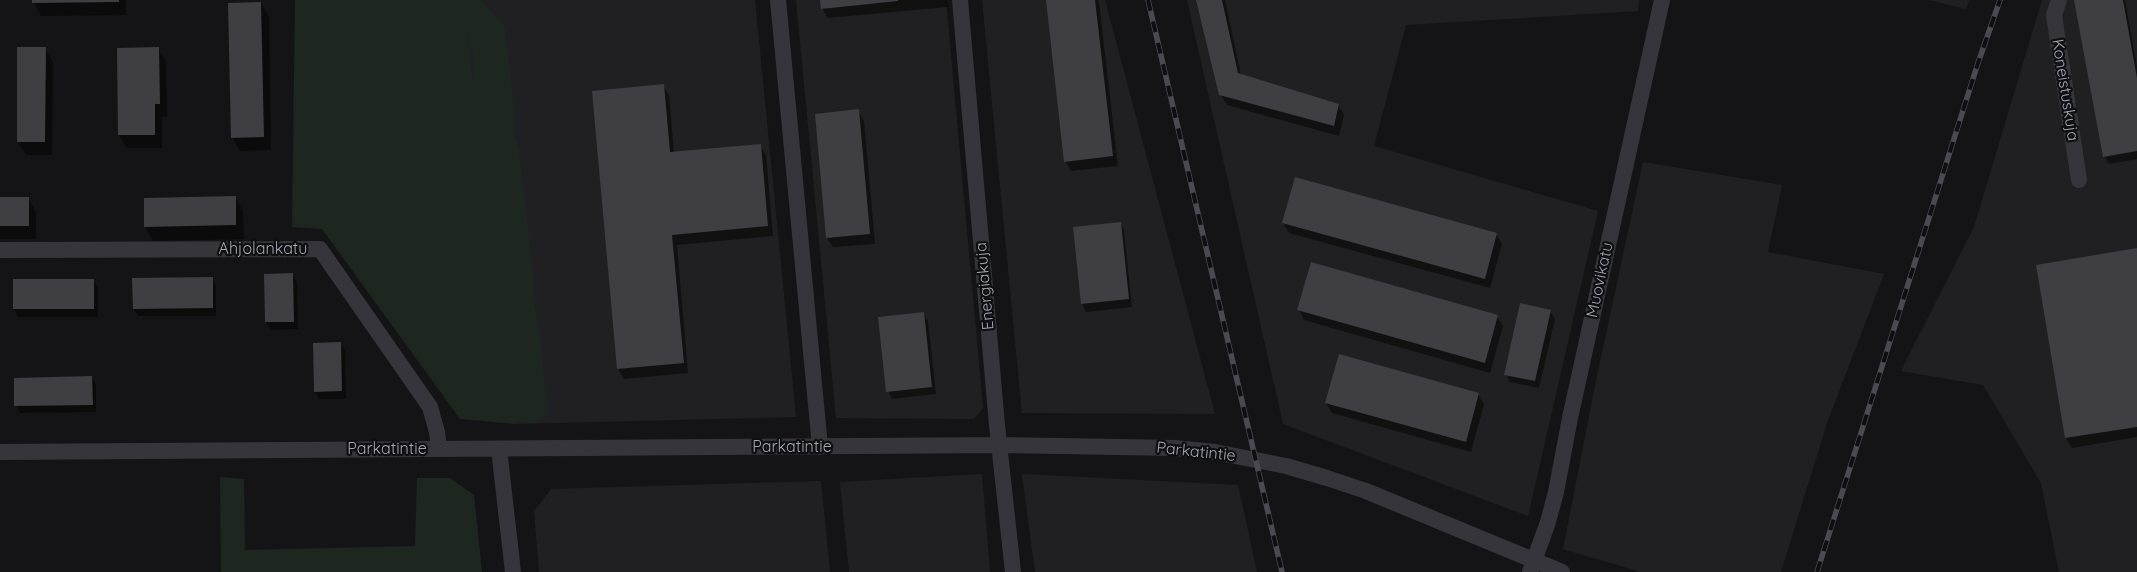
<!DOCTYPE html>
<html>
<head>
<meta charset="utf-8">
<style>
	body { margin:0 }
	canvas { display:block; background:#141416 }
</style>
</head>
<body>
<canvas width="2137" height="572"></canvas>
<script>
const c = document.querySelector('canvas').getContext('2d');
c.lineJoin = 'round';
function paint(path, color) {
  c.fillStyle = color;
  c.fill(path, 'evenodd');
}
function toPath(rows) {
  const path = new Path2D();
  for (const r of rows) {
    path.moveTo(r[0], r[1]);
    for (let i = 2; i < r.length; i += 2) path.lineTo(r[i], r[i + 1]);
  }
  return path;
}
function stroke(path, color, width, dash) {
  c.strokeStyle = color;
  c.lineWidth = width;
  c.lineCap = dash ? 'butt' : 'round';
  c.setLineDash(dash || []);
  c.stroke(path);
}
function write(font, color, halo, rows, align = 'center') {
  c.font = font + ' Quicksand,sans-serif';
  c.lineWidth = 4.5;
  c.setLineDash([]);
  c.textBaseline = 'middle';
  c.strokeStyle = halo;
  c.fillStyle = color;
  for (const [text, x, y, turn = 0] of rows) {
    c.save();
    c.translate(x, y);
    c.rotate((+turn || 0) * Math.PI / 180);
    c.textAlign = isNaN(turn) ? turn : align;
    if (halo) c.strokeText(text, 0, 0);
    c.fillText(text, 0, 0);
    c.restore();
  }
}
const built = toPath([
	[463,0,755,0,796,417,515,424],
	[796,0,946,0,983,408,974,419,836,418],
	[982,0,1105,0,1215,414,1022,413],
	[1187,0,1639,0,1638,11,1406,25,1374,146,1598,211,1528,516,1283,424],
	[1929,0,1969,0,1966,9],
	[2042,0,2137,0,2137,572,2059,572,2041,483,1983,385,1901,371,1974,227],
	[1643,162,1782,185,1768,252,1884,274,1827,423,1781,572,1641,572,1563,549,1597,376],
	[982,474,990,572,849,572,840,482],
	[1022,474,1238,485,1257,572,1035,572],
	[821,481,830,572,539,572,534,511,551,489]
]);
const green = toPath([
	[295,0,480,0,505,27,515,114,514,133,519,150,533,273,533,300,539,328,548,413,542,419,534,423,515,421,515,424,460,419,322,229,292,227],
	[467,30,474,59,474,80,473,80],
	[220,477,244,479,245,550,415,546,417,478,450,478,474,495,482,572,221,572]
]);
const shadow = toPath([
	[33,0,126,0,126,15,41,16],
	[821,0,947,0,948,7,828,18,822,8],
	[1047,0,1098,0,1099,2,1118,166,1071,171,1065,161],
	[1197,0,1225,0,1241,75,1338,105,1344,115,1339,136,1227,105,1221,95],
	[2076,0,2125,0,2137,67,2137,159,2109,164,2105,157],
	[261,3,269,17,271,150,240,151,232,137],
	[45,48,53,62,52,155,26,155,18,142],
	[158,48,166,62,167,117,162,117,162,148,127,148,119,135],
	[663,86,669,95,674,153,760,145,766,155,773,236,677,245,688,373,624,379,618,369],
	[858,111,864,121,875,244,833,247,827,238],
	[235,197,243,211,244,239,153,241,145,227,145,199],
	[0,198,28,198,36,212,36,239,0,239],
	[1120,223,1124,231,1132,307,1086,312,1082,304,1074,228],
	[1283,223,1496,234,1502,244,1490,288,1289,233],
	[2137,250,2137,437,2072,448,2066,438,2038,266],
	[292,274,297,282,298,329,271,330,266,322,265,275],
	[212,278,216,286,216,316,138,316,134,309],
	[94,280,98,288,98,317,18,317,14,309],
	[1299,310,1497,316,1503,326,1490,373,1304,320],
	[1550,311,1555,319,1539,388,1510,382,1506,374],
	[923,314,928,321,936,394,892,399,888,391],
	[341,344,345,351,346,399,319,399,315,391],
	[92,378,96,385,96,412,20,413,16,405],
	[1478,394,1484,404,1471,452,1332,413,1326,403]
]);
const building = toPath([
	[32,0,119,0,119,2,32,3],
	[820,0,898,0,898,1,821,9],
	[1046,0,1095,0,1113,156,1064,162],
	[1196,0,1222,0,1238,73,1339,104,1334,126,1219,95],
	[2074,0,2123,0,2137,78,2137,151,2103,157],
	[261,2,264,137,231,138,228,3],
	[17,47,46,47,45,142,17,142],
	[159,47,160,104,155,104,155,135,118,135,117,48],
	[664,84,670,152,761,144,768,226,672,235,684,363,617,369,592,91],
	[859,109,870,234,826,238,815,114],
	[1295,177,1497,233,1485,279,1282,223],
	[236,196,236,225,144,227,144,198],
	[0,197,29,197,29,226,0,226],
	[1121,222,1129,299,1081,304,1073,227],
	[2137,248,2137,427,2065,438,2036,265],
	[1311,262,1498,315,1485,363,1297,310],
	[293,273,294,322,265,322,264,274],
	[213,277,213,308,133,309,132,278],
	[13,279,94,279,94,309,13,309],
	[1520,303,1551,310,1535,381,1504,375],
	[924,312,932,387,886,392,878,317],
	[341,342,342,391,314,392,313,343],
	[1339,354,1479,393,1466,442,1325,403],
	[92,376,93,405,14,406,14,378]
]);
const minor = toPath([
	[778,0,820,447],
	[960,0,997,425,1013,572],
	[2059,0,2054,15,2079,180],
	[0,250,320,249,430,407,437,432,439,449],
	[499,449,513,572],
	[0,452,1001,445,1175,448,1215,452,1286,466,1327,478,1366,491,1562,572],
	[1530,572,1548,522,1556,492,1570,418,1662,0]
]);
const rail = toPath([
	[1148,0,1282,572],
	[1817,572,1978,63,2000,0]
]);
const streetNames = [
	["Koneistuskuja",2065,90,81],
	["Ahjolankatu",263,249],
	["Muovikatu",1600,280,-78],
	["Energiakuja",985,286,-95],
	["Parkatintie",792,447],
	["Parkatintie",387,449],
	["Parkatintie",1196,452,6]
];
paint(built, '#202023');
paint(green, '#1e2620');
paint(shadow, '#0007');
paint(building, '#3e3e43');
stroke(minor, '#35353b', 16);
stroke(rail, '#4a4b52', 5.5);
stroke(rail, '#0f0f11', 4, [11]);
write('16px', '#a5a9b6', '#0f0f11', streetNames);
</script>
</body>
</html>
